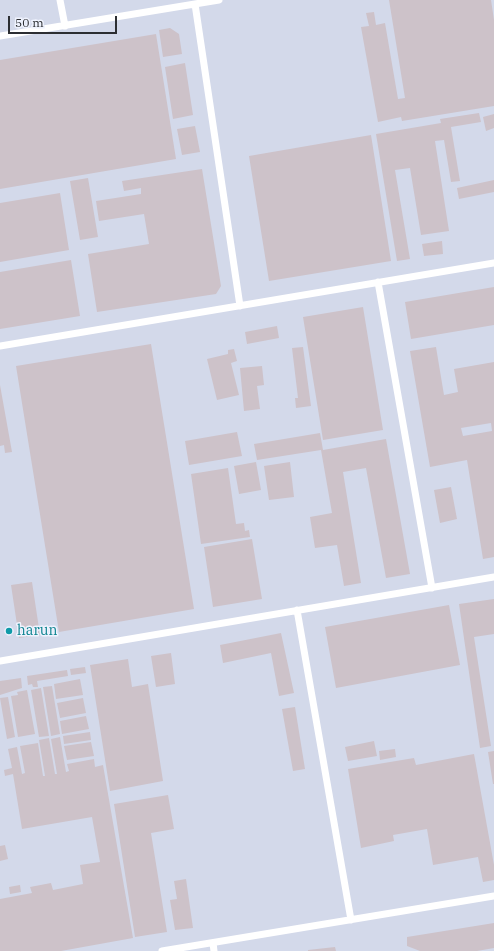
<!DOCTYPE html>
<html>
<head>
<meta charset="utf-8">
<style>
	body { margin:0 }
	#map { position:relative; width:494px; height:951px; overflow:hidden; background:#e2e5f0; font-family:"IBM Plex Serif",serif }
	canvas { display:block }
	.scale { position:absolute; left:8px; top:16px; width:109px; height:18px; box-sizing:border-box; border:2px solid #2c2e32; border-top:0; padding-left:5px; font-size:12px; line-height:14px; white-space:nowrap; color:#2c2e32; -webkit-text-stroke:3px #eff3fe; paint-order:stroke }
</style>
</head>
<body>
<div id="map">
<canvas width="494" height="951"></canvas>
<div class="scale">50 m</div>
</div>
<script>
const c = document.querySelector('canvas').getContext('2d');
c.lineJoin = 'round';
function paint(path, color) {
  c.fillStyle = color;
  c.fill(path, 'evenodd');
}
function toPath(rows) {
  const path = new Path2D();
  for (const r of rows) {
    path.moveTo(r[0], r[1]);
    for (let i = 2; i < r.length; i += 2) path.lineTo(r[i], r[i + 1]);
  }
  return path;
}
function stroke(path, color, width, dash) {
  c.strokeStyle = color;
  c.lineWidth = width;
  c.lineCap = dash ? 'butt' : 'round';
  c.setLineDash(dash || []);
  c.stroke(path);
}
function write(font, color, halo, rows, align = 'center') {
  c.font = font + ' "IBM Plex Serif",serif';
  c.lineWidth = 3;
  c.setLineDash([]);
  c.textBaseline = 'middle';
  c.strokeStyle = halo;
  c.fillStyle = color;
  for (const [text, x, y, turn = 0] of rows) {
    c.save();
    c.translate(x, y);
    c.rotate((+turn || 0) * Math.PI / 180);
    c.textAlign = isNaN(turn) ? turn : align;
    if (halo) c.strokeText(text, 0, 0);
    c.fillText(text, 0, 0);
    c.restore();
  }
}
const built = toPath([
	[0,0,494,0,494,951,0,951]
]);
const building = toPath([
	[389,0,491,0,494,20,494,106,402,121,401,117,378,122,361,27,369,26,366,13,374,12,376,25,385,23,398,99,405,98],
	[170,28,179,34,182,54,163,57,159,30],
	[156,34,176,159,0,189,0,60],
	[185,63,193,115,173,119,165,67],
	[479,113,481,122,451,127,460,181,451,182,444,140,435,141,449,231,421,235,410,168,395,170,410,259,397,261,376,134,441,123,440,119],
	[494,114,494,128,486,131,483,117],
	[195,126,200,152,182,155,177,129],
	[371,135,391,261,269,281,249,156],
	[202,169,221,286,216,294,97,312,88,254,149,244,144,214,99,221,96,201,141,194,141,188,124,191,122,181],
	[88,178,98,237,80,240,70,181],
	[494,180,494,192,459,199,457,188],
	[60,193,69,250,0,262,0,203],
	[442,241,443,254,424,256,422,244],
	[71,260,80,316,0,329,0,272],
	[494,287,494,325,411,339,405,302],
	[363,307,383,430,323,440,303,317],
	[277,326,279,338,247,344,245,332],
	[151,344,194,609,59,632,16,366],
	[303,347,311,406,296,408,295,398,298,398,292,348],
	[436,347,444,395,458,392,454,369,494,362,494,557,483,559,467,460,430,467,410,351],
	[491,423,492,431,463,436,461,428],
	[234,349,237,361,231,363,239,395,217,400,207,359,228,354,228,350],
	[262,366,264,385,257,386,260,409,244,411,240,368],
	[0,385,12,452,5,453,4,445,0,446],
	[237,432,242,456,189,465,185,441],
	[320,433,323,450,386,439,410,574,386,578,366,468,343,472,361,583,344,586,337,545,315,548,310,517,332,513,321,450,257,460,254,444],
	[256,462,261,490,239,494,234,466],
	[290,462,294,497,269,500,264,466],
	[228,468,236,524,244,523,245,531,249,530,250,537,201,544,191,474],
	[451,487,457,519,440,523,434,490],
	[252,539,262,599,213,607,204,547],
	[32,582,40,635,19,638,11,585],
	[494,599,494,634,474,637,491,746,480,748,459,604],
	[449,605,460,665,336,688,325,627],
	[281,633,294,693,279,696,271,653,223,663,220,645],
	[171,653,175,684,156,687,151,656],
	[128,659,132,687,148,684,163,781,110,791,90,665],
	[85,667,86,673,71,675,70,669],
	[67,670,68,676,37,681,38,687,33,687,32,684,28,685,27,676],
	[21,678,22,688,0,695,0,681],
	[80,679,83,695,56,699,54,684],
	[52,686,60,734,51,736,43,687],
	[41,688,49,736,39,737,31,690],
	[27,690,35,734,18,737,11,696,18,695,17,692],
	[8,697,15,737,7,739,0,698],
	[83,698,86,713,60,718,57,703],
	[295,707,305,769,293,771,282,709],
	[86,716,89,729,62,734,60,721],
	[90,732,91,740,64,744,63,736],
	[60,737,66,772,69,771,67,764,94,759,95,767,103,765,133,938,61,951,0,951,0,899,32,893,30,887,51,883,53,890,83,884,80,865,100,862,92,817,22,829,13,774,5,776,4,770,12,768,8,749,17,747,22,774,25,773,20,746,38,743,43,776,45,776,39,740,49,738,55,774,57,774,51,739],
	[374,741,377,756,348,761,345,747],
	[91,742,94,756,67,760,64,746],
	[395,749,396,757,380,760,379,751],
	[494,751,494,784,493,784,488,752],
	[474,754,494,865,494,880,483,882,478,857,433,865,427,829,393,835,394,841,361,848,348,769,414,758,416,765],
	[168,795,174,829,151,833,167,932,135,937,114,804],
	[5,845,8,859,0,861,0,846],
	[186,879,193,928,175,930,170,900,177,899,174,881],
	[20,885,21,892,10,894,9,887],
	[494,923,494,948,477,951,420,951,407,946,407,937],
	[335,947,336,951,308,951,308,950]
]);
const service = toPath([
	[60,0,65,26],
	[195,4,240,306],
	[0,36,219,0],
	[378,282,432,588],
	[0,346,494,263],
	[297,610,351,920],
	[0,661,494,577],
	[213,943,214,951],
	[162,951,494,896]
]);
const markers = [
	[9,631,4,"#0f9aa8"]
];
const cultureNames = [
	["harun",17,631]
];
paint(built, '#d3d9ea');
paint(building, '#cdc2c9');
stroke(service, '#fff', 7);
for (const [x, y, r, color] of markers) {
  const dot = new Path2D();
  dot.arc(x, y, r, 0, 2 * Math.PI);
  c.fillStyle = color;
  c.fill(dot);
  stroke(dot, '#eff3fe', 1.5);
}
write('14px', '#0d838f', '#eff3fe', cultureNames, 'left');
</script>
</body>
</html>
